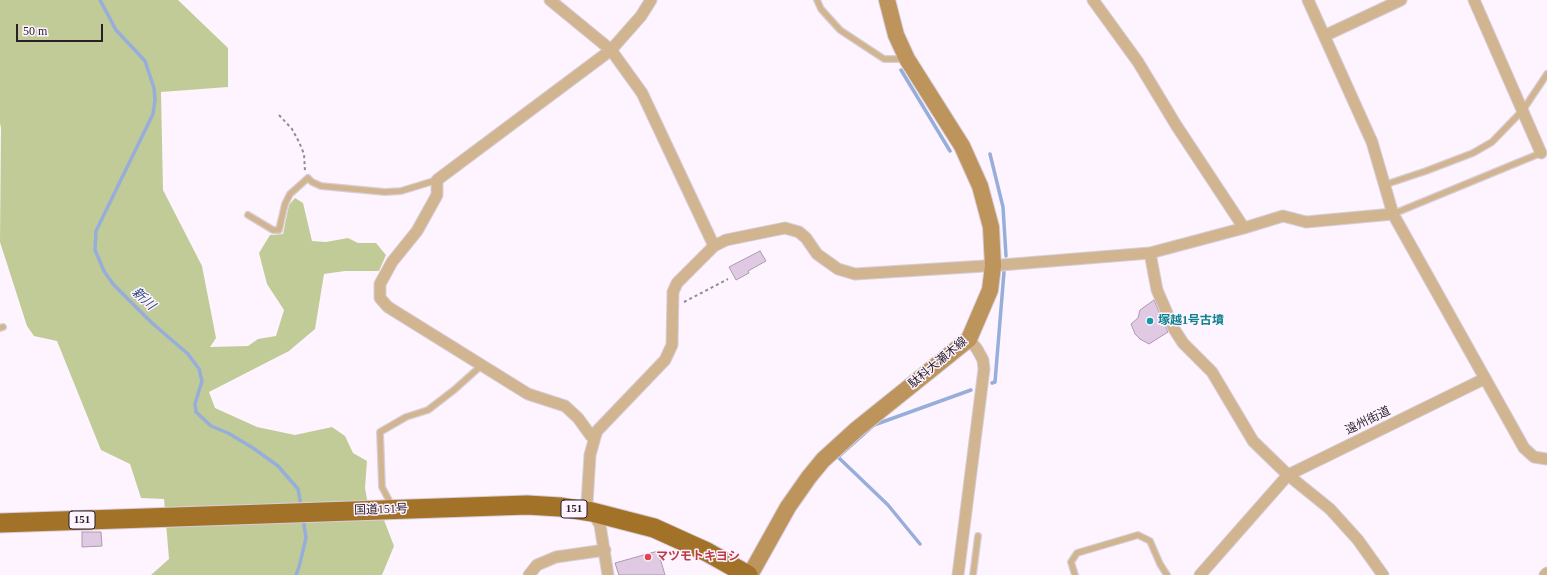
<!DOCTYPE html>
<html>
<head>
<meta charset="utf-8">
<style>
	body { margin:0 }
	#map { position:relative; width:1547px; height:575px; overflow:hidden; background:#fef4ff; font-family:"Times New Roman",serif }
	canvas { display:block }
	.scale { position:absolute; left:16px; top:24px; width:87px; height:18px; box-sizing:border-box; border:2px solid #29202a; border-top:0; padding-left:5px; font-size:12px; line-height:14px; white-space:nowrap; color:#29202a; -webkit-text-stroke:3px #fef4ff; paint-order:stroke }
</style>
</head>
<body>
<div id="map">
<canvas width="1547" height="575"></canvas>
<div class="scale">50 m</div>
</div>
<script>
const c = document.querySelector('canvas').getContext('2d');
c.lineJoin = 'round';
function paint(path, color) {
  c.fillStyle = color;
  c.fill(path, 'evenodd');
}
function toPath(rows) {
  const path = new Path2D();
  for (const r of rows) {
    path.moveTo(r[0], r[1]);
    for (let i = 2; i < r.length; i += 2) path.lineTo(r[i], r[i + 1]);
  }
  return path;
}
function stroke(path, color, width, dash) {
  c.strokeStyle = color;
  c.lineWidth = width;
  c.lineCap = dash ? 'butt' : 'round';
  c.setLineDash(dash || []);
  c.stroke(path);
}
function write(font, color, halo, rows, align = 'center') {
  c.font = font + ' "Times New Roman","Noto Sans JP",serif';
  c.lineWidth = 3;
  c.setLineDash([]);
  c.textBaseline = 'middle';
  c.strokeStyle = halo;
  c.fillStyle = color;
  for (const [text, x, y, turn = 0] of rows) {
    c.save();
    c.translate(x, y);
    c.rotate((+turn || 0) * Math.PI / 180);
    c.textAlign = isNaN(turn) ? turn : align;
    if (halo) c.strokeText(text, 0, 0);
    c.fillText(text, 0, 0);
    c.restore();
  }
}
const forest = toPath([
	[0,0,178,0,228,48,228,87,161,92,163,190,202,266,216,338,210,347,248,346,258,339,276,336,284,310,267,284,259,253,270,235,283,234,289,205,295,198,303,203,312,241,326,242,348,238,358,243,376,243,386,255,379,271,345,271,324,274,315,329,289,351,209,392,215,408,257,427,295,435,332,427,345,436,353,453,367,461,365,488,369,510,384,520,394,546,382,575,151,575,169,559,164,499,141,498,130,464,101,450,57,341,34,336,27,326,0,242,1,128,0,123]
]);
const stream = toPath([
	[100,0,116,30,145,61,154,88,155,100,153,114,96,231,95,250,104,271,113,284,152,323,188,354,199,369,202,381,195,404,196,412,211,426,228,433,253,448,278,466,298,489,301,506],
	[901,70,950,151],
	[990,154,1003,207,1006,256],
	[992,383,995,382,1004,272],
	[920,544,888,505,838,457,874,425,971,390],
	[296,575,299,567,306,538,303,518]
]);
const building = toPath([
	[760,251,766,261,748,271,749,273,736,280,729,267,760,251],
	[1154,300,1168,332,1149,344,1140,339,1135,334,1131,324,1138,318,1140,310,1154,300],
	[82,532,101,532,102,546,82,547,82,532],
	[658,551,665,575,619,575,615,563,658,551]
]);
const path = toPath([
	[279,115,292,129,299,142,304,154,305,171],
	[684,302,728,279]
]);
const service = toPath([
	[817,0,821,9,840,30,884,59,905,59],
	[1384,185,1426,171,1473,153,1492,142,1523,110,1547,74],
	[1393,214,1541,153],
	[248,215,273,230,279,230,285,204,290,194,308,178,312,182,321,186,385,192,401,191,437,180],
	[0,328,3,327],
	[392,506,382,487,380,432,406,417,428,410,454,390,482,365],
	[973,575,978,536],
	[1075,575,1071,562,1077,553,1138,535,1150,541,1160,564,1167,575]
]);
const minor = toPath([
	[550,0,611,50,642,93,714,246],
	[1093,0,1138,62,1176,125,1244,228],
	[1308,0,1372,142,1393,214,1524,448,1534,457,1547,459],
	[1474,0,1541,153],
	[1324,36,1401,0],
	[1150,253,1157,290,1174,329,1183,343,1212,372,1253,441,1288,475,1330,509,1358,540,1383,575],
	[595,437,591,436,578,418,565,406,528,394,388,307,380,298,380,284,392,262,417,231,437,195,437,180,611,50,641,16,651,0],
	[529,575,537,565,556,557,605,550],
	[608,575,600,525,587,503,590,455,595,437,597,431,665,360,672,345,673,292,677,283,714,246,726,240,785,228,799,232,806,238,817,254,838,269,855,274,1001,265,1150,253,1244,228,1283,216,1306,222,1393,214],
	[958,575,984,369,983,360,977,349,969,339],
	[1200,575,1288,475,1484,379],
	[1545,575,1547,573]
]);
const secondary = toPath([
	[750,575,788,507,809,477,823,460,857,429,969,339,990,290,993,266,991,227,980,186,962,146,907,59,896,35,887,0]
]);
const trunk = toPath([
	[0,523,527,505,560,507,592,512,654,528,707,552,748,575]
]);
const markers = [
	[1150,321,4,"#0f9aa8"],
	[648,557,4,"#e0444e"]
];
const shields = [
	[574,509,26],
	[82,520,26]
];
const shieldNames = [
	["151",574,509],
	["151",82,520]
];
const cultureNames = [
	["塚越1号古墳",1158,321]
];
const streetNames = [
	["駄科大瀬木線",938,363,-40],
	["遠州街道",1368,421,-26],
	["国道151号",381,510,-2]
];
const healthNames = [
	["マツモトキヨシ",656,557]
];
const waterNames = [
	["新川",143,299,43]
];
paint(forest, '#c1cb98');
stroke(stream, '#97aedb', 3.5);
paint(building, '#e0c9e3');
stroke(building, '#ae98b1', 1);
stroke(service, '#d8ced9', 8);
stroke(minor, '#d8ced9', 13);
stroke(secondary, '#d8ced9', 18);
stroke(trunk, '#d8ced9', 21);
stroke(path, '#948b95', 2, [3, 3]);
stroke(service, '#d1b591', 5.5);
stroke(minor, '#d1b591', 11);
stroke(secondary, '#bd945c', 16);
stroke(trunk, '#a27228', 19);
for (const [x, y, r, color] of markers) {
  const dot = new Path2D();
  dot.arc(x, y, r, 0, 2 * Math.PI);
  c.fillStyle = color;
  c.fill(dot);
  stroke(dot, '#fef4ff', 1.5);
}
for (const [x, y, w] of shields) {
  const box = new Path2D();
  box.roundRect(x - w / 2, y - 9, w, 18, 3);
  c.fillStyle = '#fef4ff';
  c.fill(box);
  stroke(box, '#29202a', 1);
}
write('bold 11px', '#29202a', null, shieldNames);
write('bold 12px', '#0d838f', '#fef4ff', cultureNames, 'left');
write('12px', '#29202a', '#fef4ff', streetNames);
write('bold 12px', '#be3a42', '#fef4ff', healthNames, 'left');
write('italic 13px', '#2c477f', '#fef4ff', waterNames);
</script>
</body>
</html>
